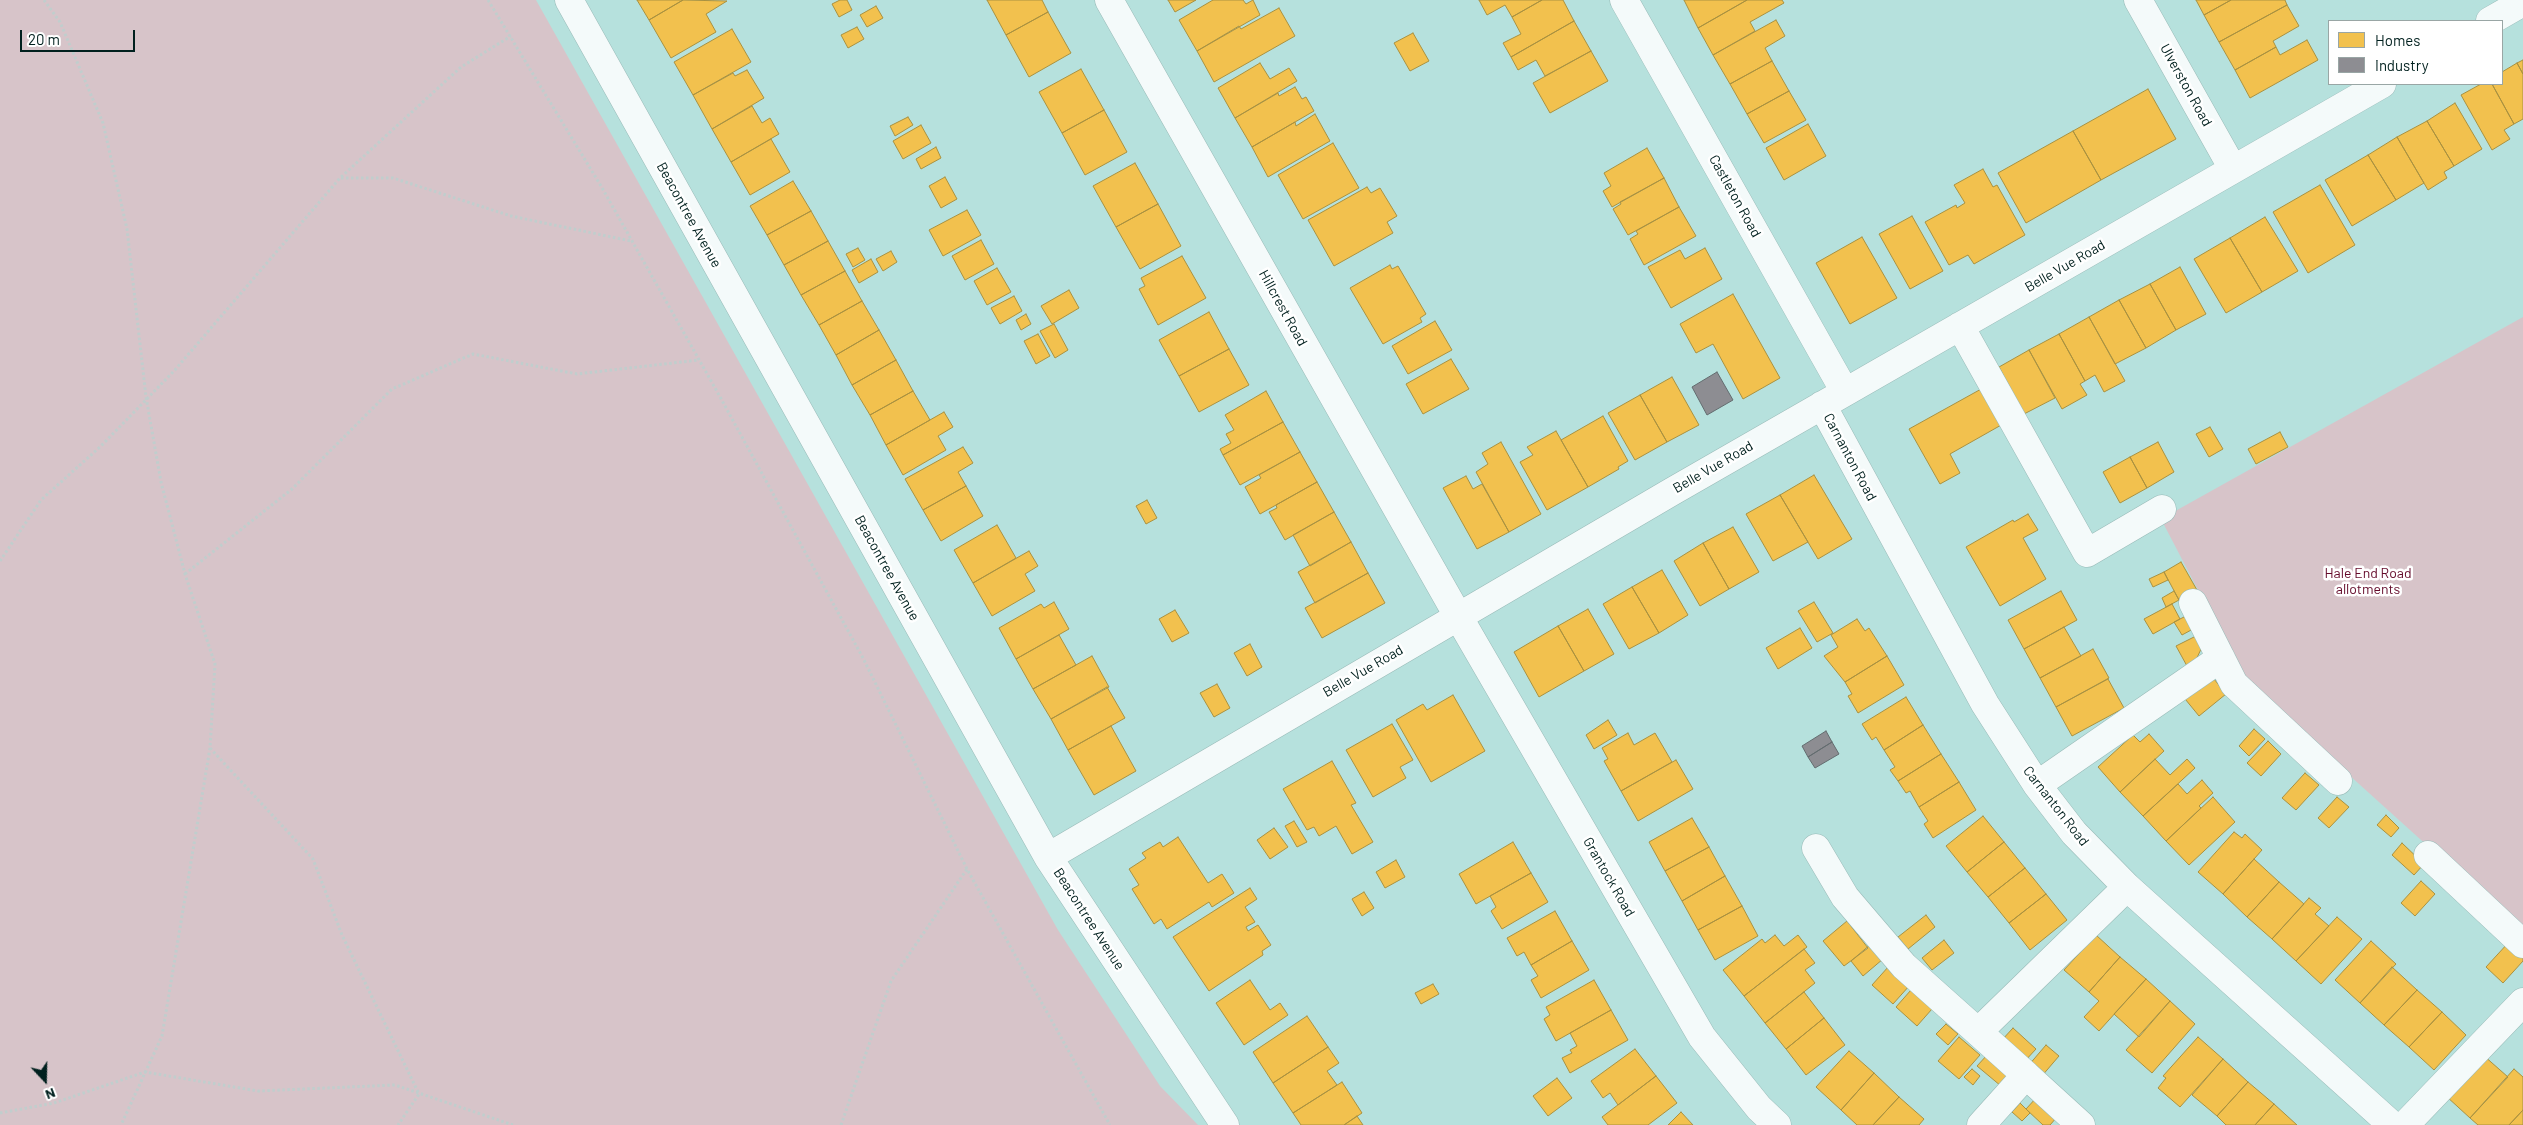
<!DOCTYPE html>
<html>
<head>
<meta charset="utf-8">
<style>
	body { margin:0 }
	#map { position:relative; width:2523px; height:1125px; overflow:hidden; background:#b6e1dd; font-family:Barlow,sans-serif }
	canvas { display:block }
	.legend { position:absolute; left:2328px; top:20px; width:175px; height:65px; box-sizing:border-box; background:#fff; border:1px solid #99a6a5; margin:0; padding:6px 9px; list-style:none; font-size:15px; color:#00201e }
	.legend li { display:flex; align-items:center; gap:10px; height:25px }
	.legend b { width:25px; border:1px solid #99a6a5 }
	.north { position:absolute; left:20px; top:1055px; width:50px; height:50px; -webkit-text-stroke:4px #fff; paint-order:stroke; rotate:159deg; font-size:14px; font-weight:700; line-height:20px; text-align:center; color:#00201e }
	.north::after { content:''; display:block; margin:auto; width:18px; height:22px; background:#00201e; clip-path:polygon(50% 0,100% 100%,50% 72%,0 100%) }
	.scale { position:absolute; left:20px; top:30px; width:115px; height:22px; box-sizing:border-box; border:2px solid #00201e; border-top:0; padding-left:6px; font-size:15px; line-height:18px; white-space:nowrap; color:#00201e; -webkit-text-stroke:4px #fff; paint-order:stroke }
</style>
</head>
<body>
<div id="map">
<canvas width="2523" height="1125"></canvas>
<ul class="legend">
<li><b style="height:14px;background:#f2c14e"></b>Homes</li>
<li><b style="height:14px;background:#8d8d92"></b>Industry</li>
</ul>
<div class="north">N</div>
<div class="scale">20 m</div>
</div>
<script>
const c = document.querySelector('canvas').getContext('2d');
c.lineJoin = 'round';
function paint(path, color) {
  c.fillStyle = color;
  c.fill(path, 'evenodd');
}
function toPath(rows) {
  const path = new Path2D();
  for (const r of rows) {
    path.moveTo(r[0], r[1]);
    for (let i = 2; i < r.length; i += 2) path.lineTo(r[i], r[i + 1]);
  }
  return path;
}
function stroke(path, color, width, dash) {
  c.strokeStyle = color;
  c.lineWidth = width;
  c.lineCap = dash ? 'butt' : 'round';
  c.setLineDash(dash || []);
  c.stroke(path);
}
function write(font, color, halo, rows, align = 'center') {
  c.font = font + ' Barlow,sans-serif';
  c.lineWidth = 5;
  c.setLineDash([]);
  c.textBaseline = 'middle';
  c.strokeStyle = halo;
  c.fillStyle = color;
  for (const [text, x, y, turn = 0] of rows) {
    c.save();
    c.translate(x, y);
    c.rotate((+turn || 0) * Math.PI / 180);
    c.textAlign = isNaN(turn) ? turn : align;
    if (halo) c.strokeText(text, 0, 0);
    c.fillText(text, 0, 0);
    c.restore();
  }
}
const green = toPath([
	[0,0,536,0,1058,930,1160,1086,1198,1125,0,1125],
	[2523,317,2523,932,2246,682,2161,519]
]);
const homes = toPath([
	[637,0,683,0,649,20,637,0],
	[683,0,727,1,706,14,716,32,671,58,649,20,683,0],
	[840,0,847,0,852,10,839,17,832,4,840,0],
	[987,0,1042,0,1048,12,1006,35,987,0],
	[1168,0,1196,0,1175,12,1168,0],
	[1213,0,1243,0,1246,4,1253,0,1260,15,1197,51,1179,20,1213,0],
	[1479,0,1542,0,1512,17,1505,5,1487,15,1479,0],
	[1542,0,1563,0,1574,21,1511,57,1503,43,1521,34,1512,17,1542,0],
	[1684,0,1747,0,1698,28,1684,0],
	[1747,0,1782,0,1784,3,1750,22,1755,31,1713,55,1698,28,1747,0],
	[2196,0,2231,0,2204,15,2196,0],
	[2231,0,2285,0,2287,5,2219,42,2204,15,2231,0],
	[2287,5,2299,26,2273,41,2276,47,2235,70,2219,42,2287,5],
	[876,6,883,18,867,27,860,15,876,6],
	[1279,8,1295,36,1214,82,1197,51,1239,26,1241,29,1279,8],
	[1048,12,1071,53,1029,77,1006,35,1048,12],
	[1776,20,1785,36,1765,48,1772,61,1730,84,1713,55,1776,20],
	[1574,21,1591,51,1545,76,1536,60,1518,70,1511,57,1574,21],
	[857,27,864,39,848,48,841,35,857,27],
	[732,29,751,62,693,95,674,62,732,29],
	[1413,33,1429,61,1410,71,1394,43,1413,33],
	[2307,40,2318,60,2250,98,2235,70,2276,47,2280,55,2307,40],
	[1591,51,1608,81,1550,113,1533,83,1591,51],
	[2523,60,2523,74,2517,63,2523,60],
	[1772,61,1789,91,1747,114,1730,84,1772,61],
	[1260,63,1270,79,1289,68,1297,81,1235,118,1218,88,1260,63],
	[2517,63,2523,74,2523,119,2514,124,2492,84,2502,84,2502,72,2517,63],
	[1081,69,1104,110,1062,133,1039,92,1081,69],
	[747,70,764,98,712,129,693,95,733,73,735,76,747,70],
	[2481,84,2492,84,2514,124,2504,130,2510,139,2492,150,2461,95,2481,84],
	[1295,87,1302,99,1306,97,1314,111,1252,147,1235,118,1278,93,1279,96,1295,87],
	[2148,89,2176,139,2101,180,2073,131,2148,89],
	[1789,91,1806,120,1764,143,1747,114,1789,91],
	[2455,103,2482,149,2454,166,2427,121,2455,103],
	[752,106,762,123,770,118,779,134,731,162,712,129,752,106],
	[1104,110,1127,152,1085,175,1062,133,1104,110],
	[1315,114,1330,141,1268,177,1252,147,1295,122,1296,126,1315,114],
	[908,117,913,125,895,136,890,126,908,117],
	[2427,121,2454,166,2444,172,2447,178,2428,190,2397,137,2427,121],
	[1808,124,1826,156,1784,180,1766,148,1808,124],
	[921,125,931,143,903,159,893,141,921,125],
	[2073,131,2101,180,2026,223,1998,173,2073,131],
	[2397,137,2424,183,2396,200,2368,155,2397,137],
	[771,139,790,172,750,195,731,162,771,139],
	[1333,143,1359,188,1303,219,1278,175,1333,143],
	[936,147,941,158,921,169,916,159,936,147],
	[1647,148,1664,178,1612,207,1603,191,1611,186,1604,173,1647,148],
	[2368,155,2396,200,2352,226,2325,180,2368,155],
	[1135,163,1158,204,1116,227,1093,186,1135,163],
	[1983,169,1993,187,1997,185,2025,235,1974,264,1968,255,1949,265,1925,222,1956,205,1957,208,1965,203,1954,185,1983,169],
	[945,177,957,199,941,208,929,186,945,177],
	[1664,178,1679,207,1628,235,1613,209,1621,204,1620,202,1664,178],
	[793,181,811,211,767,235,750,206,793,181],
	[2320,185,2355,245,2308,273,2273,212,2320,185],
	[1367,187,1371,193,1380,188,1397,216,1387,222,1393,233,1334,266,1308,220,1367,187],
	[1158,204,1181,246,1140,269,1116,227,1158,204],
	[1679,207,1696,236,1644,265,1630,239,1638,234,1636,231,1679,207],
	[967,210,981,235,943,256,929,230,967,210],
	[811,211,828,241,784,265,767,235,811,211],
	[1912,216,1943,271,1910,289,1879,234,1912,216],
	[2265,217,2298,271,2262,292,2230,238,2265,217],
	[1862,237,1897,298,1850,324,1816,263,1862,237],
	[2230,238,2262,292,2226,313,2194,259,2230,238],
	[981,240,994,264,965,280,952,256,981,240],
	[828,241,845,271,801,295,784,265,828,241],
	[858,248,865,260,853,267,846,254,858,248],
	[1705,248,1722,279,1671,308,1648,267,1680,250,1685,259,1705,248],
	[891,251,897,262,883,271,876,259,891,251],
	[1182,256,1206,298,1158,325,1139,289,1145,286,1141,278,1182,256],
	[871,259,878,272,859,283,852,270,871,259],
	[1390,265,1392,269,1398,266,1426,314,1420,318,1422,322,1383,344,1350,288,1390,265],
	[2180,267,2206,314,2176,330,2150,284,2180,267],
	[997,268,1011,292,987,305,974,281,997,268],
	[845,271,862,301,819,325,801,295,845,271],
	[2150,284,2176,330,2146,348,2119,300,2150,284],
	[1069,290,1079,308,1052,324,1041,306,1069,290],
	[1733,294,1780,378,1743,399,1713,344,1696,353,1680,324,1733,294],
	[1014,296,1022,311,1000,324,991,308,1014,296],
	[2119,300,2146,348,2115,364,2089,317,2119,300],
	[862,301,879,330,836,355,819,325,862,301],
	[1209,312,1229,349,1179,376,1159,340,1209,312],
	[1026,314,1031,324,1021,330,1016,320,1026,314],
	[2089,317,2125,381,2104,392,2095,375,2085,381,2059,334,2089,317],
	[1435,321,1452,350,1408,374,1392,346,1435,321],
	[1054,324,1068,350,1055,358,1040,331,1054,324],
	[879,330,896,360,852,385,836,355,879,330],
	[1038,334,1050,356,1036,364,1024,341,1038,334],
	[2059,334,2085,381,2080,384,2087,395,2062,409,2029,350,2059,334],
	[1229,349,1249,385,1199,412,1179,376,1229,349],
	[2029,350,2055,398,2024,414,1999,367,2029,350],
	[1451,359,1469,389,1423,414,1406,384,1451,359],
	[896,360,913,391,870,415,852,385,896,360],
	[1672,377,1699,425,1667,442,1640,395,1672,377],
	[1983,388,2003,424,1950,454,1960,473,1940,484,1909,429,1983,388],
	[913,391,930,420,886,445,870,415,913,391],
	[1266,391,1283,422,1223,455,1220,449,1231,443,1226,434,1234,430,1225,415,1266,391],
	[1640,395,1667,442,1635,460,1608,413,1640,395],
	[944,412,953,427,938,436,946,450,903,475,886,445,944,412],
	[1603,416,1628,461,1618,467,1619,469,1588,487,1561,440,1603,416],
	[1283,422,1300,452,1240,485,1223,455,1283,422],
	[2210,427,2223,449,2209,457,2196,434,2210,427],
	[1556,431,1588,487,1547,510,1520,462,1533,455,1527,447,1556,431],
	[2280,432,2288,447,2256,464,2248,449,2280,432],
	[1501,442,1541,514,1509,532,1476,472,1488,464,1482,453,1501,442],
	[2158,442,2174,472,2147,488,2130,457,2158,442],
	[963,447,973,463,958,472,966,486,923,510,905,479,963,447],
	[1300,452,1317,482,1260,514,1245,487,1261,478,1259,475,1300,452],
	[2130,457,2147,488,2120,503,2103,472,2130,457],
	[1814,475,1852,539,1818,559,1780,495,1814,475],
	[1466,476,1473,489,1482,484,1509,532,1477,549,1443,488,1466,476],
	[1317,482,1334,512,1285,540,1269,512,1277,508,1276,505,1317,482],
	[966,486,983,516,941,541,923,510,966,486],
	[1780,495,1808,542,1773,561,1746,514,1780,495],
	[1147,500,1157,518,1146,524,1136,506,1147,500],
	[1334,512,1351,542,1310,566,1293,535,1334,512],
	[2028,514,2038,530,2023,538,2046,579,2000,606,1966,547,2013,520,2014,522,2028,514],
	[997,525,1016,558,973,583,954,550,997,525],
	[1733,527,1759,572,1729,589,1703,543,1733,527],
	[1351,542,1368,573,1315,603,1298,572,1351,542],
	[1703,543,1729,589,1700,606,1674,561,1703,543],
	[1029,551,1038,566,1025,574,1035,591,992,616,973,583,1029,551],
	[2181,562,2197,590,2179,600,2164,572,2181,562],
	[1662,570,1688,615,1659,633,1632,587,1662,570],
	[2164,572,2168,580,2153,587,2149,579,2164,572],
	[1368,573,1385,603,1322,638,1305,608,1368,573],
	[1632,587,1659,633,1629,649,1603,604,1632,587],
	[2061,591,2077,620,2024,649,2008,620,2061,591],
	[2174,591,2179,600,2166,607,2162,598,2174,591],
	[1054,602,1069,629,1016,659,999,628,1041,604,1044,608,1054,602],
	[1814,602,1833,633,1817,642,1798,611,1814,602],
	[2172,604,2180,619,2153,634,2144,619,2172,604],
	[1588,609,1614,654,1584,671,1558,626,1588,609],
	[1175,610,1189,633,1172,642,1159,619,1175,610],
	[2186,616,2193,629,2182,635,2174,622,2186,616],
	[1857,619,1865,631,1869,628,1887,656,1845,682,1824,656,1838,647,1831,635,1857,619],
	[1558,626,1584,671,1539,697,1514,652,1558,626],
	[2064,627,2081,656,2040,678,2024,649,2064,627],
	[1800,628,1812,648,1778,669,1766,648,1800,628],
	[1059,635,1076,665,1033,689,1016,659,1059,635],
	[2196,636,2202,647,2195,662,2187,666,2176,646,2196,636],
	[1250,644,1262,667,1247,676,1234,653,1250,644],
	[2093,649,2109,678,2056,707,2040,678,2093,649],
	[1092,656,1109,687,1051,719,1033,689,1092,656],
	[1887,656,1904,685,1858,713,1848,696,1852,694,1845,682,1887,656],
	[2210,674,2226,694,2199,716,2181,694,2210,674],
	[2108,679,2124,708,2072,736,2056,707,2108,679],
	[1217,684,1230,708,1214,717,1200,693,1217,684],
	[1107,687,1125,718,1068,750,1051,719,1107,687],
	[1453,695,1485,751,1431,782,1396,720,1423,704,1427,710,1453,695],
	[1906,697,1923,725,1884,750,1876,737,1872,740,1862,724,1906,697],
	[1608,720,1617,735,1594,749,1586,735,1608,720],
	[1392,724,1413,760,1400,767,1406,778,1373,797,1346,750,1392,724],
	[1923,725,1941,754,1898,781,1890,770,1895,767,1884,750,1923,725],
	[1111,726,1136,771,1094,795,1068,750,1111,726],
	[2254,729,2265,739,2249,756,2239,746,2254,729],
	[1628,733,1634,745,1655,733,1672,762,1621,791,1604,761,1608,759,1602,748,1628,733],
	[2149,734,2164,751,2120,792,2098,767,2133,735,2140,742,2149,734],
	[2268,741,2281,754,2261,776,2247,763,2268,741],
	[1941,754,1959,782,1919,807,1910,791,1906,793,1898,781,1941,754],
	[2155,759,2170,775,2187,759,2195,768,2143,816,2120,792,2155,759],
	[1676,760,1693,789,1638,821,1621,791,1676,760],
	[1332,761,1356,803,1351,805,1373,842,1352,854,1336,826,1319,836,1314,827,1307,830,1283,789,1332,761],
	[2305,773,2319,785,2296,810,2282,798,2305,773],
	[2202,780,2213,793,2199,806,2201,808,2166,841,2143,816,2178,784,2187,794,2202,780],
	[1959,782,1976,810,1933,838,1924,824,1928,821,1919,807,1959,782],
	[2213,797,2235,822,2189,865,2166,841,2213,797],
	[2337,797,2349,807,2329,828,2318,818,2337,797],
	[2386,815,2399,828,2391,837,2377,825,2386,815],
	[1983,816,2004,842,1967,872,1946,846,1983,816],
	[1692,818,1709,847,1665,871,1649,842,1692,818],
	[1294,821,1307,842,1297,847,1285,826,1294,821],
	[1274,828,1288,847,1270,859,1257,840,1274,828],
	[2234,832,2242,838,2245,834,2262,850,2223,894,2198,872,2234,832],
	[1178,837,1208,883,1222,874,1234,893,1212,907,1209,902,1167,929,1161,919,1154,924,1132,889,1139,885,1129,869,1146,858,1142,853,1160,842,1163,847,1178,837],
	[1513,842,1531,873,1476,904,1459,874,1513,842],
	[2004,842,2025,868,1988,897,1967,872,2004,842],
	[2402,843,2424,864,2414,875,2392,855,2402,843],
	[1709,847,1725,876,1682,901,1665,871,1709,847],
	[2254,859,2279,882,2247,917,2223,894,2254,859],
	[1396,860,1405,877,1385,888,1376,872,1396,860],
	[2025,868,2046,894,2009,923,1988,897,2025,868],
	[1531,873,1548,902,1502,929,1491,911,1496,907,1490,896,1531,873],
	[1725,876,1742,906,1698,930,1682,901,1725,876],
	[2421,881,2435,894,2415,916,2401,903,2421,881],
	[2279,882,2304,904,2272,939,2247,917,2279,882],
	[1250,888,1257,899,1245,907,1255,922,1246,927,1248,931,1258,925,1271,945,1262,951,1263,955,1209,991,1173,937,1250,888],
	[1364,892,1374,908,1362,916,1352,899,1364,892],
	[2046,894,2067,920,2030,950,2009,923,2046,894],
	[2309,898,2321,908,2315,914,2329,926,2296,961,2272,939,2309,898],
	[1742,906,1758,936,1715,960,1698,930,1742,906],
	[1555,911,1572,941,1531,965,1524,952,1517,956,1507,938,1555,911],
	[1926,915,1935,927,1908,949,1898,937,1926,915],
	[2337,917,2362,939,2321,984,2296,961,2337,917],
	[1847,921,1868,948,1844,966,1823,941,1847,921],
	[1775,935,1784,946,1798,935,1807,947,1744,996,1723,970,1762,939,1765,943,1775,935],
	[2096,935,2120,957,2089,992,2064,970,2096,935],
	[1944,940,1954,953,1932,970,1922,958,1944,940],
	[1572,941,1589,970,1541,998,1531,980,1538,976,1531,965,1572,941],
	[2371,941,2396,964,2360,1003,2335,980,2371,941],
	[2509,942,2523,954,2523,961,2503,983,2486,967,2509,942],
	[1871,944,1883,959,1863,976,1851,961,1871,944],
	[1804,949,1815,963,1805,970,1815,983,1765,1023,1744,996,1804,949],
	[2120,957,2146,979,2099,1031,2084,1017,2099,1001,2089,992,2120,957],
	[1889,966,1910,985,1893,1004,1872,985,1889,966],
	[2392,967,2417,990,2384,1025,2360,1003,2392,967],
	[2146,979,2170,1001,2139,1037,2114,1014,2146,979],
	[1250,980,1270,1010,1280,1003,1288,1015,1244,1045,1216,1003,1250,980],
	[1594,980,1611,1010,1556,1041,1544,1019,1550,1015,1546,1007,1594,980],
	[1433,984,1439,994,1421,1004,1415,993,1433,984],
	[1911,990,1932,1009,1917,1026,1896,1007,1911,990],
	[2417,990,2442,1012,2409,1047,2384,1025,2417,990],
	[1804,992,1824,1018,1786,1049,1765,1023,1804,992],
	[2170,1001,2195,1024,2152,1073,2126,1050,2170,1001],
	[1611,1010,1628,1040,1570,1073,1562,1058,1572,1053,1570,1050,1577,1046,1570,1033,1611,1010],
	[2442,1012,2466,1035,2434,1070,2409,1047,2442,1012],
	[1307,1016,1328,1047,1273,1083,1253,1052,1307,1016],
	[1824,1018,1845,1045,1806,1075,1786,1049,1824,1018],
	[1946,1024,1958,1034,1948,1045,1936,1034,1946,1024],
	[2013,1028,2036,1049,2024,1062,2001,1041,2013,1028],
	[1959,1037,1980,1055,1959,1079,1938,1061,1959,1037],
	[2198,1037,2223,1059,2180,1107,2158,1088,2166,1078,2163,1076,2198,1037],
	[2046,1045,2059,1056,2041,1077,2028,1066,2046,1045],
	[1328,1047,1339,1063,1327,1071,1337,1085,1293,1113,1273,1083,1328,1047],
	[1635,1049,1656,1076,1618,1105,1610,1093,1603,1098,1591,1081,1635,1049],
	[1849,1051,1874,1073,1841,1110,1816,1087,1849,1051],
	[1988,1054,2011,1075,2001,1086,1977,1066,1988,1054],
	[2483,1055,2508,1077,2470,1118,2446,1096,2483,1055],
	[2223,1059,2248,1082,2217,1116,2192,1095,2223,1059],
	[1972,1069,1980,1076,1973,1085,1964,1077,1972,1069],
	[2514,1069,2523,1077,2523,1110,2509,1125,2478,1125,2470,1118,2514,1069],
	[1874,1073,1899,1097,1873,1125,1857,1125,1841,1110,1874,1073],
	[1656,1076,1677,1103,1648,1125,1608,1125,1602,1117,1656,1076],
	[1557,1078,1572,1098,1548,1116,1533,1096,1557,1078],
	[1342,1082,1362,1113,1344,1125,1301,1125,1293,1113,1342,1082],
	[2248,1082,2274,1104,2255,1125,2226,1125,2217,1116,2248,1082],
	[1899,1097,1924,1119,1919,1125,1873,1125,1899,1097],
	[2037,1097,2057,1117,2050,1125,2043,1125,2026,1109,2037,1097],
	[2020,1103,2030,1113,2022,1121,2012,1112,2020,1103],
	[2274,1104,2297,1125,2255,1125,2274,1104],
	[2523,1110,2523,1125,2509,1125,2523,1110],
	[1681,1112,1693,1125,1668,1125,1681,1112],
	[1357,1116,1363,1125,1344,1125,1357,1116]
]);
const industry = toPath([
	[1717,372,1733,400,1707,415,1692,387,1717,372],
	[1826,731,1832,742,1808,757,1802,746,1826,731],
	[1832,742,1839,754,1815,768,1808,757,1832,742]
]);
const path = toPath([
	[44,0,60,22,103,123,127,229,146,397,161,482,185,574,215,664,210,748,162,1036,121,1125],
	[488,0,601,186,719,395,863,658,967,869,1110,1125],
	[341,178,393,178,511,216,631,241],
	[0,561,41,500,101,446,174,371,340,178,461,67,511,36],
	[185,574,292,489,392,389,473,354,577,374,699,360],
	[210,748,313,859,342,935,419,1094,398,1125],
	[0,1113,54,1103,145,1072,258,1091,395,1085,513,1125],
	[841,1125,891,981,967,869]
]);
const minor = toPath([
	[569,0,1048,857,1225,1125],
	[1109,0,1458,616,1702,1037,1759,1108,1777,1125],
	[1624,0,1845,392],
	[2138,0,2233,169],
	[2490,21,2523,2],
	[1960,326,2087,553,2162,509],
	[1822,405,1985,704,2037,785,2074,833,2127,887,2392,1125],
	[2193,603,2234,684,2338,781],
	[2037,785,2221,658],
	[1816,848,1845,897,1868,924,1904,966,1978,1032],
	[2428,855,2523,944],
	[1048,857,1673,491,2382,84],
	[2026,1075,2081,1125],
	[1981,1125,2026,1075,1978,1032,2127,887],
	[2405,1125,2523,1002]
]);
const streetNames = [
	["Ulverston Road",2186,85,61],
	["Castleton Road",1735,196,61],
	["Beacontree Avenue",689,215,61],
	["Belle Vue Road",2065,266,-30],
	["Hillcrest Road",1283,308,61],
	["Carnanton Road",1850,457,62],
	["Belle Vue Road",1713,467,-30],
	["Beacontree Avenue",887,568,61],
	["Belle Vue Road",1363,671,-30],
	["Carnanton Road",2056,806,52],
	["Grantock Road",1609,877,60],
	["Beacontree Avenue",1089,919,57]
];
const parkNames = [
	["Hale End Road",2368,573],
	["allotments",2368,589]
];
paint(green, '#d7c4c9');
paint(homes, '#f2c14e');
stroke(homes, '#a99140', 1);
paint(industry, '#8d8d92');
stroke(industry, '#636c6f', 1);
stroke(minor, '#98bab7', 29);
stroke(path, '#c0cecd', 3, [2.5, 2.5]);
stroke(minor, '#f4fafa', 28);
write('14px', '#00201e', '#fff', streetNames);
write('14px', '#630929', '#fff', parkNames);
</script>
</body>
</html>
